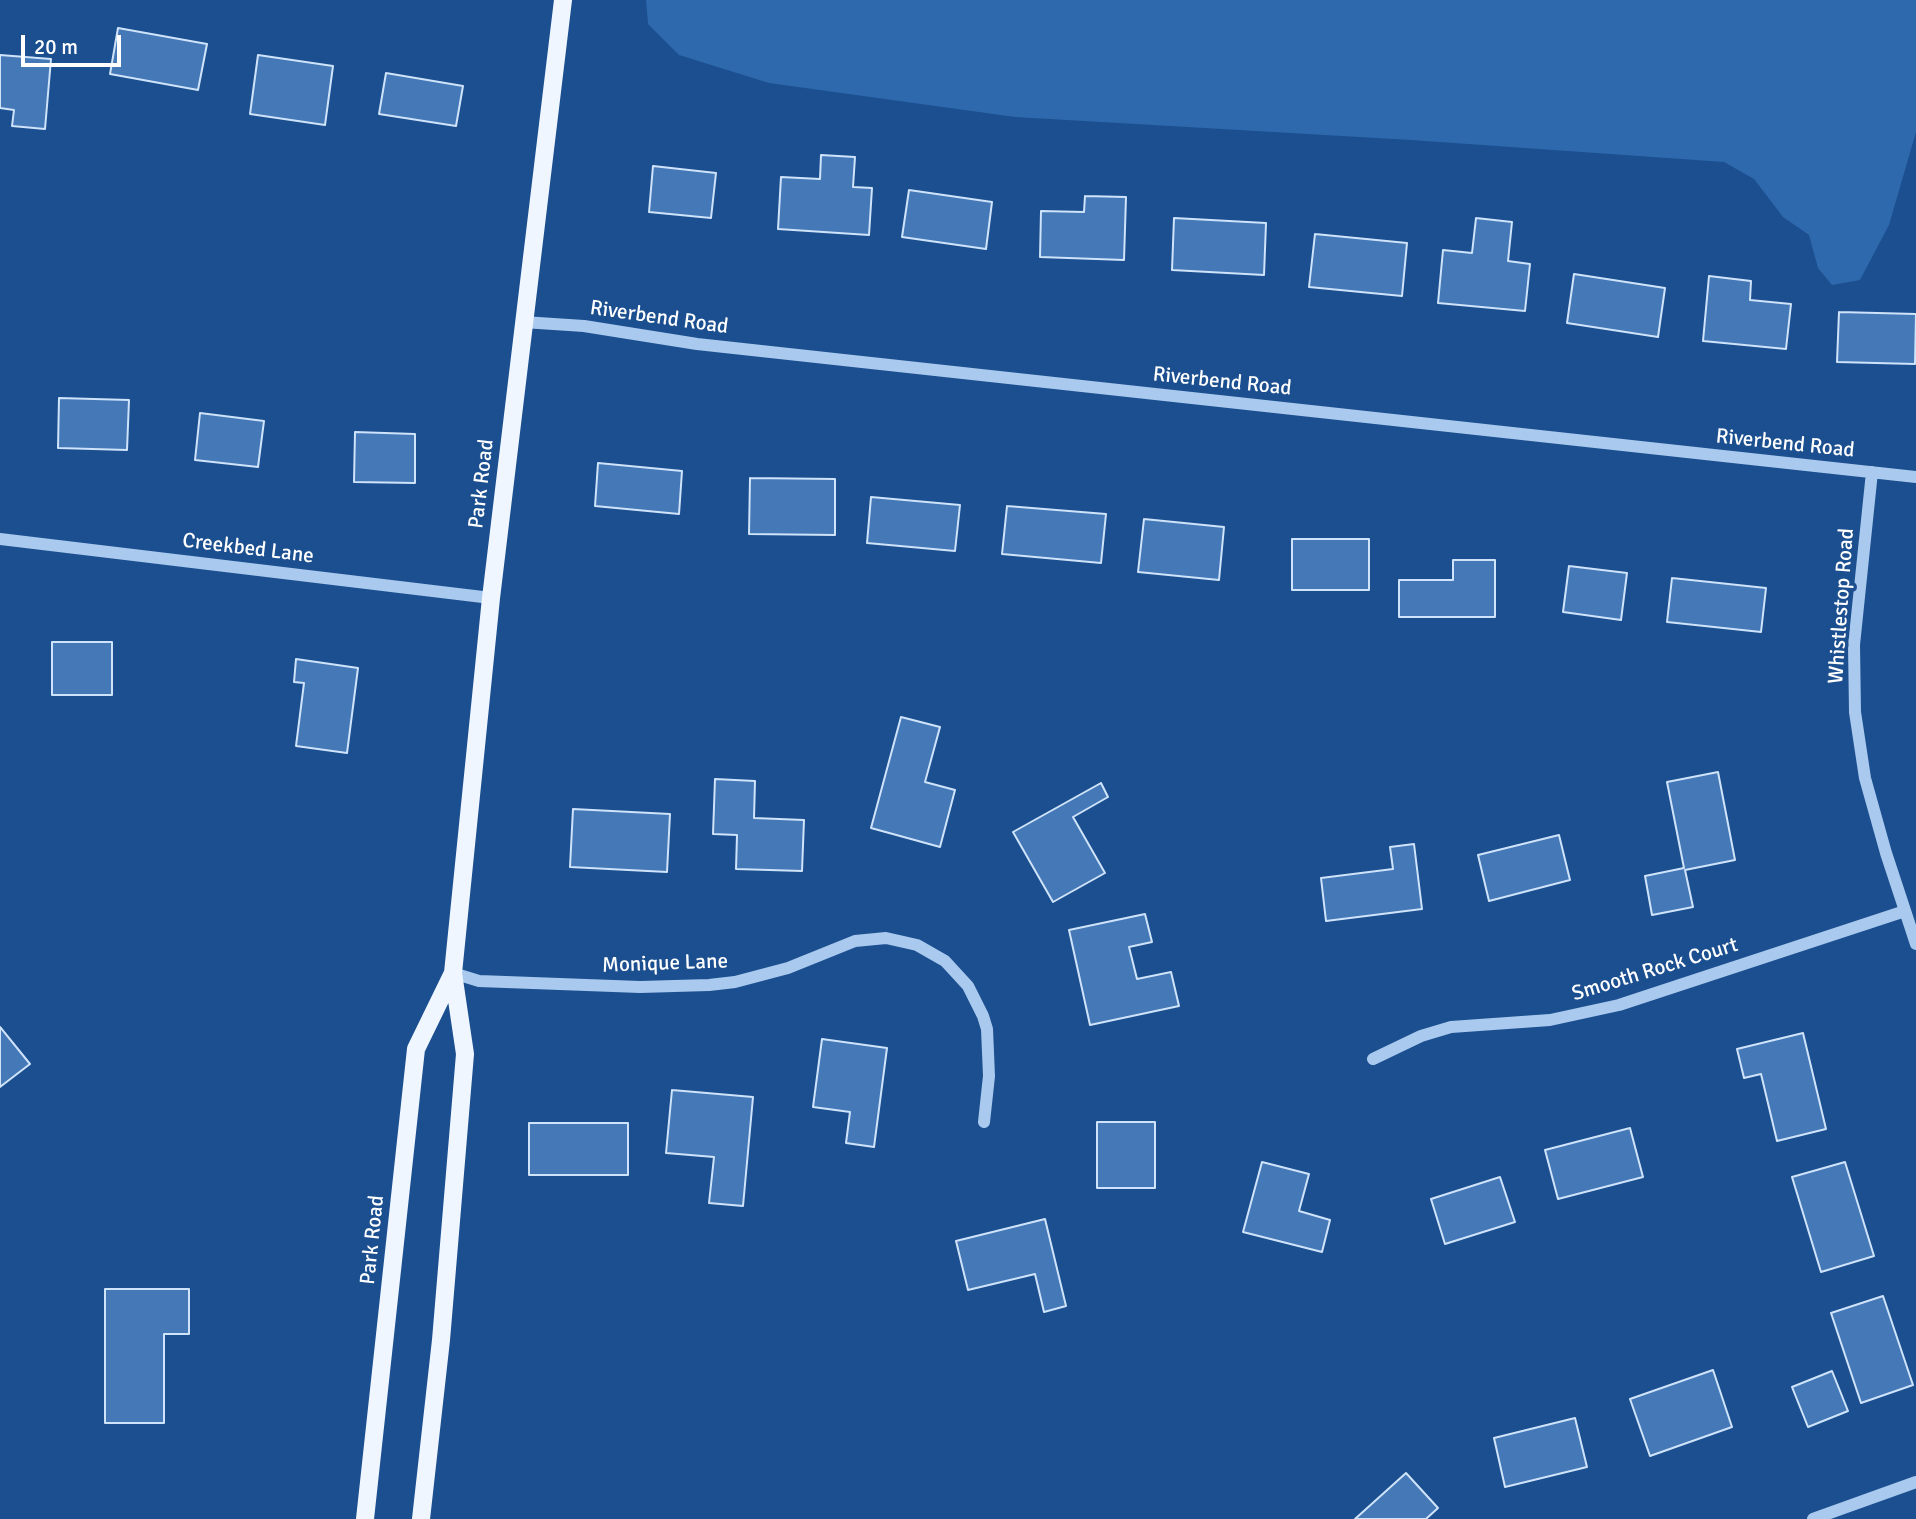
<!DOCTYPE html>
<html>
<head>
<meta charset="utf-8">
<style>
	body { margin:0 }
	#map { position:relative; width:1916px; height:1519px; overflow:hidden; background:#1b4f8f; font-family:Signika,sans-serif }
	canvas { display:block }
	.scale { position:absolute; left:21px; top:35px; width:100px; height:32px; box-sizing:border-box; border:4px solid #fff; border-top:0; padding-left:9px; font-size:21px; line-height:24px; white-space:nowrap; color:#fff; -webkit-text-stroke:5px #1b4f8f; paint-order:stroke }
</style>
</head>
<body>
<div id="map">
<canvas width="1916" height="1519"></canvas>
<div class="scale">20 m</div>
</div>
<script>
const c = document.querySelector('canvas').getContext('2d');
c.lineJoin = 'round';
function paint(path, color) {
  c.fillStyle = color;
  c.fill(path, 'evenodd');
}
function toPath(rows) {
  const path = new Path2D();
  for (const r of rows) {
    path.moveTo(r[0], r[1]);
    for (let i = 2; i < r.length; i += 2) path.lineTo(r[i], r[i + 1]);
  }
  return path;
}
function stroke(path, color, width, dash) {
  c.strokeStyle = color;
  c.lineWidth = width;
  c.lineCap = dash ? 'butt' : 'round';
  c.setLineDash(dash || []);
  c.stroke(path);
}
function write(font, color, halo, rows, align = 'center') {
  c.font = font + ' Signika,sans-serif';
  c.lineWidth = 7;
  c.setLineDash([]);
  c.textBaseline = 'middle';
  c.strokeStyle = halo;
  c.fillStyle = color;
  for (const [text, x, y, turn = 0] of rows) {
    c.save();
    c.translate(x, y);
    c.rotate((+turn || 0) * Math.PI / 180);
    c.textAlign = isNaN(turn) ? turn : align;
    if (halo) c.strokeText(text, 0, 0);
    c.fillText(text, 0, 0);
    c.restore();
  }
}
const green = toPath([
	[646,0,1916,0,1916,132,1889,225,1860,280,1832,285,1818,268,1809,235,1783,217,1754,179,1724,162,1411,140,1015,117,769,83,679,55,648,24]
]);
const building = toPath([
	[118,28,207,44,198,90,110,74,118,28],
	[0,55,51,59,45,129,12,126,14,110,0,108,0,55],
	[258,55,333,66,325,125,250,114,258,55],
	[386,73,463,86,456,126,379,114,386,73],
	[821,155,855,157,853,187,872,188,869,235,778,229,781,177,820,179,821,155],
	[653,166,716,173,711,218,649,212,653,166],
	[909,190,992,202,986,249,902,237,909,190],
	[1085,196,1126,197,1124,260,1040,257,1041,211,1084,212,1085,196],
	[1174,218,1266,223,1264,275,1172,270,1174,218],
	[1476,218,1512,222,1508,261,1530,264,1525,311,1438,303,1443,250,1472,253,1476,218],
	[1315,234,1407,243,1402,296,1309,287,1315,234],
	[1574,274,1665,288,1658,337,1567,323,1574,274],
	[1709,276,1751,281,1750,300,1791,304,1786,349,1703,341,1709,276],
	[1839,312,1916,314,1915,364,1837,362,1839,312],
	[59,398,129,400,127,450,58,448,59,398],
	[200,413,264,421,258,467,195,460,200,413],
	[355,432,415,434,415,483,354,482,355,432],
	[598,463,682,471,679,514,595,506,598,463],
	[750,478,835,479,835,535,749,534,750,478],
	[871,497,960,505,955,551,867,543,871,497],
	[1007,506,1106,514,1101,563,1002,554,1007,506],
	[1144,519,1224,527,1219,580,1138,572,1144,519],
	[1292,539,1369,539,1369,590,1292,590,1292,539],
	[1453,560,1495,560,1495,617,1399,617,1399,580,1453,580,1453,560],
	[1569,566,1627,573,1621,620,1563,612,1569,566],
	[1672,578,1766,588,1761,632,1667,622,1672,578],
	[52,642,112,642,112,695,52,695,52,642],
	[296,659,358,668,347,753,296,746,304,683,294,682,296,659],
	[901,717,940,727,925,782,955,790,940,847,871,828,901,717],
	[1718,772,1735,860,1685,870,1693,907,1652,915,1645,876,1684,868,1667,782,1718,772],
	[715,779,755,781,754,818,804,820,802,871,736,869,737,835,713,834,715,779],
	[1101,783,1108,797,1073,817,1105,873,1053,902,1013,832,1101,783],
	[573,809,670,814,667,872,570,867,573,809],
	[1559,835,1570,880,1489,901,1478,855,1559,835],
	[1414,844,1422,909,1326,921,1321,878,1393,869,1390,847,1414,844],
	[1145,914,1152,942,1129,947,1137,979,1171,972,1179,1006,1090,1025,1069,930,1145,914],
	[0,1027,30,1064,0,1087,0,1027],
	[1803,1033,1826,1129,1777,1141,1761,1074,1744,1078,1737,1049,1803,1033],
	[822,1039,887,1048,874,1147,846,1143,850,1112,813,1107,822,1039],
	[672,1090,753,1097,743,1206,709,1203,714,1157,666,1153,672,1090],
	[1097,1122,1155,1122,1155,1188,1097,1188,1097,1122],
	[529,1123,628,1123,628,1175,529,1175,529,1123],
	[1630,1128,1643,1177,1558,1199,1545,1150,1630,1128],
	[1262,1162,1309,1174,1299,1211,1330,1220,1322,1252,1243,1232,1262,1162],
	[1845,1162,1874,1256,1821,1272,1792,1177,1845,1162],
	[1500,1177,1515,1222,1445,1244,1431,1199,1500,1177],
	[1045,1219,1066,1306,1044,1312,1035,1274,968,1290,956,1241,1045,1219],
	[105,1289,189,1289,189,1334,164,1334,164,1423,105,1423,105,1289],
	[1883,1296,1913,1385,1861,1403,1831,1313,1883,1296],
	[1713,1370,1732,1427,1650,1456,1630,1399,1713,1370],
	[1832,1371,1848,1411,1808,1427,1792,1387,1832,1371],
	[1575,1418,1587,1467,1505,1487,1494,1438,1575,1418],
	[1406,1473,1438,1508,1426,1519,1355,1519,1406,1473]
]);
const minor = toPath([
	[523,322,584,326,697,344,1916,477],
	[1872,472,1854,645,1855,712,1865,778,1886,853,1916,944],
	[0,539,491,598],
	[453,973,479,981,640,987,709,985,735,982,788,968,855,941,886,938,917,945,945,961,968,986,983,1016,987,1029,989,1076,984,1122],
	[1373,1059,1421,1036,1451,1027,1550,1020,1619,1005,1905,911],
	[1813,1519,1916,1482]
]);
const major = toPath([
	[365,1519,416,1049,453,973],
	[421,1519,441,1340,465,1054,453,973,491,598,563,0]
]);
const streetNames = [
	["Riverbend Road",659,318,8],
	["Riverbend Road",1222,382,6],
	["Riverbend Road",1785,444,6],
	["Park Road",482,484,-83],
	["Creekbed Lane",248,549,7],
	["Whistlestop Road",1842,606,-86],
	["Monique Lane",665,964,-2],
	["Smooth Rock Court",1655,970,-17],
	["Park Road",373,1240,-84]
];
paint(green, '#2e69ad');
paint(building, '#4478b7');
stroke(building, '#cfe3fa', 2);
stroke(minor, '#a9c9ee', 12);
stroke(major, '#f0f6ff', 18);
write('21px', '#fff', '#1b4f8f', streetNames);
</script>
</body>
</html>
